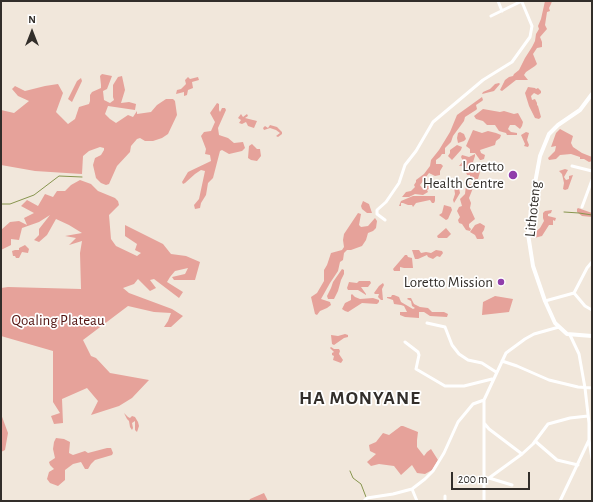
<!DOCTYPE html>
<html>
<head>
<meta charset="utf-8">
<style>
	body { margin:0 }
	#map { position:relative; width:593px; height:502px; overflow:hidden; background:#f1e7db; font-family:"Alegreya Sans",sans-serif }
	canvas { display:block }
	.frame { position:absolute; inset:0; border:2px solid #322e2a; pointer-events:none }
	.north { position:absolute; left:12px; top:12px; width:40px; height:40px; -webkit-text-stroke:3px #fff; paint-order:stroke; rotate:0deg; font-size:11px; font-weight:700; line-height:16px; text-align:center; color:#322e2a }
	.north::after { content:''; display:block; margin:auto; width:14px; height:18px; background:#322e2a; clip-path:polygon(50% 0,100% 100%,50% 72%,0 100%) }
	.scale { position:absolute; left:451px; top:472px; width:79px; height:18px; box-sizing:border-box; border:2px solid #322e2a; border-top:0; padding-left:5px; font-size:12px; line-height:14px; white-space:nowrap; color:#322e2a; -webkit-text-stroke:3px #fff; paint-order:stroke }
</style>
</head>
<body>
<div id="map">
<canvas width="593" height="502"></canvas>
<div class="frame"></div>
<div class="north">N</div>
<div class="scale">200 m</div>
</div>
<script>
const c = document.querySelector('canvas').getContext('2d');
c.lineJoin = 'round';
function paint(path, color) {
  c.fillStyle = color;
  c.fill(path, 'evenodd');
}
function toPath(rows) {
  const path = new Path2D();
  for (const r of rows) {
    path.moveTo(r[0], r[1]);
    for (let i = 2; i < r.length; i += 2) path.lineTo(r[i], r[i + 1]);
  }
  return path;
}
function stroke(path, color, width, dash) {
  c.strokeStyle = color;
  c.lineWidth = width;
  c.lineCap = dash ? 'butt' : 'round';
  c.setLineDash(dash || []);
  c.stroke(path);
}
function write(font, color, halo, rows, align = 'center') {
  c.font = font + ' "Alegreya Sans",sans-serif';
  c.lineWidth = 3.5;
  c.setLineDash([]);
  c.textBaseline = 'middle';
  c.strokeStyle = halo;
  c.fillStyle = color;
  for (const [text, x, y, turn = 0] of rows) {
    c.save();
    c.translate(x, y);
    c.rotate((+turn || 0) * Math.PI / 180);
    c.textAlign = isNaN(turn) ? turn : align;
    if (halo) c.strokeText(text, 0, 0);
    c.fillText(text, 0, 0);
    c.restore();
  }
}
const green = toPath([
	[545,1,552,1,551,4,549,8,550,11,547,12,545,25,547,29,540,37,542,42,542,47,537,48,533,54,537,64,535,66,526,72,524,75,528,80,516,80,502,91,500,90,505,80,509,77,513,76,514,74,519,70,525,58,532,47,535,41,536,34,539,29,538,26,541,19],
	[102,74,112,76,107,89,103,91,104,100,110,103,114,100,113,97,113,85,118,77,122,76,125,90,121,103,129,102,136,104,135,110,108,106,105,114,110,119,116,123,128,115,133,117,137,111,137,114,151,112,157,105,166,99,173,99,175,101,177,115,168,134,162,138,153,141,145,141,140,138,137,139,131,146,130,152,117,166,109,184,106,185,101,183,96,178,93,165,95,158,101,155,104,150,104,148,100,147,89,151,83,156,82,174,35,171,1,165,1,110,14,113,29,101,18,96,12,89,15,86,25,91,45,86,58,84,63,93,56,112,68,124,75,119,79,107,89,104,90,101,90,95,92,92,101,88,101,85,100,76],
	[188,77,190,79,198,77,199,80,192,82,193,88,188,90,187,95,184,96,184,92,176,94,177,90,181,89,186,84,185,80],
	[81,78,82,81,72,102,68,99,77,81],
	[499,83,500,84,494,91,482,94,483,92,490,89,495,84],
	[528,87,535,88,536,89,538,88,541,91,541,93,538,95,534,93,531,96,532,100,535,99,537,103,537,105,538,106,541,117,539,119,535,118,529,106,525,93],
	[482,97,483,100,482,101,476,105,477,109,476,110,465,117,464,121,453,136,451,142,445,148,445,154,442,154,440,157,436,160,436,164,441,164,443,166,440,171,440,175,435,176,429,173,420,185,422,188,428,182,428,184,433,186,427,190,428,192,423,195,415,194,409,197,402,197,406,192,411,191,415,187,414,185,416,182,416,180,424,174,430,166,431,160,439,150,450,132,457,115],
	[217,103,219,104,219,110,220,112,222,108,225,108,226,110,218,128,219,135,228,138,234,143,243,142,245,148,242,151,229,154,222,150,220,151,213,178,208,183,206,195,201,203,200,208,195,209,194,205,199,199,205,171,201,170,195,174,185,183,183,184,182,182,188,172,211,161,210,155,205,154,206,149,201,136,204,132,211,131,215,122,210,113],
	[483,109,500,112,504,111,514,114,518,113,523,122,522,126,520,129,515,125,510,125,508,129,511,132,517,133,517,135,507,135,506,133,499,131,495,125,487,125,483,121,476,119,474,116],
	[241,114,243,117,247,114,248,116,245,118,257,121,254,128,248,126,246,122,242,124,239,123,241,120,238,118],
	[270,125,277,127,282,132,282,134,278,137,276,136,280,133,276,130,270,128,264,130,263,128,265,126,268,128],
	[560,129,573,136,571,143,573,147,582,153,592,157,592,161,589,162,584,159,580,159,580,157,571,154,560,155,556,159,549,160,548,158,555,151,556,146,551,147,556,133],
	[473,130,482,133,488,131,496,133,501,135,500,138,496,141,495,145,480,150,481,153,485,155,484,159,481,160,480,160,475,153,470,153,470,149,466,146],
	[460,132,464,134,466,139,464,141,458,143,457,138,458,133],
	[526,132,529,133,527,140,529,145,528,147,524,146,525,144,521,135],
	[252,144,257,149,260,149,261,156,257,161,251,160,248,158,249,146],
	[457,145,462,147,461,150,452,160,448,156,450,153,450,150],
	[475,154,475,156,473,162,476,165,480,164,481,165,480,172,478,179,472,180,470,179,470,175,467,175,466,172,464,171,463,166,459,166,463,161,461,157,462,155,469,157],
	[565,169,568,170,564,177,566,180,569,179,569,176,573,175,568,189,565,190,563,189,564,183,562,174,559,171],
	[80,180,91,184,98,191,115,198,118,201,119,205,109,215,111,239,116,246,137,256,141,253,135,250,137,244,125,236,125,225,163,244,171,254,186,256,200,262,195,280,174,280,172,277,185,274,188,268,175,271,170,277,167,282,183,292,179,298,154,279,150,280,156,288,150,291,138,279,134,284,123,288,129,293,172,309,183,316,171,327,164,327,168,321,171,313,154,312,128,306,83,340,91,356,96,358,110,373,149,380,132,398,119,406,91,415,98,401,87,388,62,399,63,423,54,424,51,416,60,413,53,402,53,351,1,336,1,288,8,287,81,289,80,253,82,241,69,245,76,238,65,236,82,233,69,225,56,219,47,235,39,242,34,240,39,235,39,229,50,215,39,222,22,228,19,240,11,239,11,245,1,250,1,230,10,222,19,221,27,225,24,218,34,213,21,206,27,200,38,206,45,194,53,197,57,191,65,191,71,185],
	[469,184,472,185,473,188,469,198,471,203,470,208,475,219,469,224,469,227,471,229,470,231,466,230,462,224,459,223,458,220,460,217,457,211,459,207,462,206,460,199,465,194,466,185],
	[455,186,459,188,460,193,454,203,453,200,455,194,454,187],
	[413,196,435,196,435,201,434,203,432,203,430,200,416,203,413,207,412,205,408,205,403,203,401,203,401,206,399,206,401,201],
	[363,201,369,204,372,213,367,213,362,209,361,206],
	[444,205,451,207,452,210,448,219,446,220,439,215,442,213],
	[578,208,592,213,592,217,582,216,577,212,577,209],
	[552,210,551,213,548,214,548,216,556,218,555,221,553,220,553,225,549,225,542,236,534,238,532,237,532,235,540,228,544,221,543,218,543,213,545,211],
	[358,213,361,214,359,225,361,227,368,226,375,218,377,221,376,228,373,231,368,233,366,240,362,246,351,250,347,250,344,253,343,260,340,262,338,271,330,283,321,299,330,302,331,305,327,308,320,311,317,315,315,314,311,297,317,293,324,281,324,270,327,265,331,253,342,250,344,247,343,240,344,234],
	[480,223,485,226,484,230,482,233,484,238,483,239,477,239,475,235,470,232,475,225],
	[446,228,451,234,447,238,438,238,437,236],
	[25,245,29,249,28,253,22,252,19,258,16,258,15,256,13,256,12,251,15,250,19,250,19,248],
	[412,250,419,250,421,253,426,252,431,253,436,250,442,251,443,253,440,257,437,256,433,259,428,257,427,255,418,259,415,259],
	[405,255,407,255,408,257,412,258,413,268,404,268,400,267,400,271,394,271,393,269],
	[342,269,344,270,344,274,341,280,338,291,334,299,328,299,327,296,331,288,333,282],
	[359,281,370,281,371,283,368,287,361,287,366,294,366,295,358,290,348,290,347,288,349,282,357,283],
	[383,283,384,285,382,289,383,300,381,300,378,297,379,294,375,294,374,293,379,286],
	[352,294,355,297,360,299,373,298,379,300,379,302,377,304,362,303,348,312,345,311,342,309,345,303,351,300,351,295],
	[392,295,394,295,399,297,401,302,413,309,415,308,412,306,411,301,407,299,408,298,411,298,414,304,420,307,428,308,432,312,444,312,448,314,447,317,430,316,424,312,419,312,419,318,405,317,400,315,400,312,407,312,404,306,401,305,394,304,393,300,387,298,387,297,391,297],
	[495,296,513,299,509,312,482,315,483,302],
	[345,334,348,335,348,337,344,338,334,345,332,344,331,335,338,336],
	[331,347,334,349,339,349,340,351,339,354,343,360,341,363,333,360,334,356,332,355,332,353,334,352,330,348],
	[124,413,128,417,130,418,132,416,135,417,138,422,139,426,137,432,135,430,135,421,132,423,133,428,132,430,130,427,129,421,127,419],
	[1,414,8,433,5,450,1,452],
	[401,426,403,426,418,432,417,440,417,447,424,456,427,452,431,449,438,460,432,470,425,474,417,473,412,465,401,475,394,466,379,464,371,466,367,462,376,454,370,451,369,445,376,442,383,433,389,435],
	[56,438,64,439,70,442,69,453,73,455,85,451,88,453,107,448,111,448,113,453,112,455,95,460,91,464,88,469,85,469,81,462,73,464,65,470,65,480,58,486,50,483,47,479,49,472,54,469,50,465,49,462,55,458,53,449,54,442],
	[264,493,268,501,249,501,250,499]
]);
const stream = toPath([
	[1,204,10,204,34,195,59,176,82,177],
	[564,212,579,213,592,215],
	[350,471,353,478,361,484,366,497]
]);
const street = toPath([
	[498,1,502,11],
	[491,16,522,1],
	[572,166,592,171],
	[582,207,592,180],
	[385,220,377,214,377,210,386,202,399,183,405,165,416,151,433,122,483,80,512,62,530,37,532,26,522,2],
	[574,293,585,306,592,310],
	[545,301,574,293,587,268,592,262],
	[427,323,445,327,452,345,459,354,468,360,482,363,496,372],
	[405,342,418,352,419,355,416,369,445,386,464,386,492,379],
	[502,361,517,366,549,380,578,387,592,388],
	[484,423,489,429,522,454],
	[589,440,592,459],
	[535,441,557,460,578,465],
	[489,478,512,485],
	[484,479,489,478,522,454,533,444,548,424,570,418,588,416],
	[412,489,417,501],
	[364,501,367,498,393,494,412,489,425,479,433,471,444,453,458,422,473,404,484,400],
	[445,501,445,496],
	[484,501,484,400,506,353,525,339,534,334,559,327],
	[560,501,589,440,589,423,585,388,579,354,570,335]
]);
const secondary = toPath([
	[592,94,580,110,558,125,549,134,540,156,533,194,528,234,533,266,545,301,555,323,567,334,592,336]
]);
const markers = [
	[513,175,5,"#903dab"],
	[501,282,4,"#903dab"]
];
const poiNames = [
	["Loretto",504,166],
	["Health Centre",504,183],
	["Loretto Mission",493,282]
];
const streetNames = [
	["Lithoteng",533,209,-84]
];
const parkNames = [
	["Qoaling Plateau",58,320]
];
const districtNames = [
	["HA MONYANE",360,398]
];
paint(green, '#e6a29a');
stroke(stream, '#87954e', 1);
stroke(street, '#fff', 3);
stroke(secondary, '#fff', 4);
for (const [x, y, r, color] of markers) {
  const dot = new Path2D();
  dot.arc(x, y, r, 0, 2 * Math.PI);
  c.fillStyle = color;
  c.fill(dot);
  stroke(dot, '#fff', 1.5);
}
write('15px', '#322e2a', '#fff', poiNames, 'right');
write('15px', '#322e2a', '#fff', streetNames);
write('15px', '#531411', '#fff', parkNames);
c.letterSpacing = '1px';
write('bold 19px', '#322e2a', '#fff', districtNames);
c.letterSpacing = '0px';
</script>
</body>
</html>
